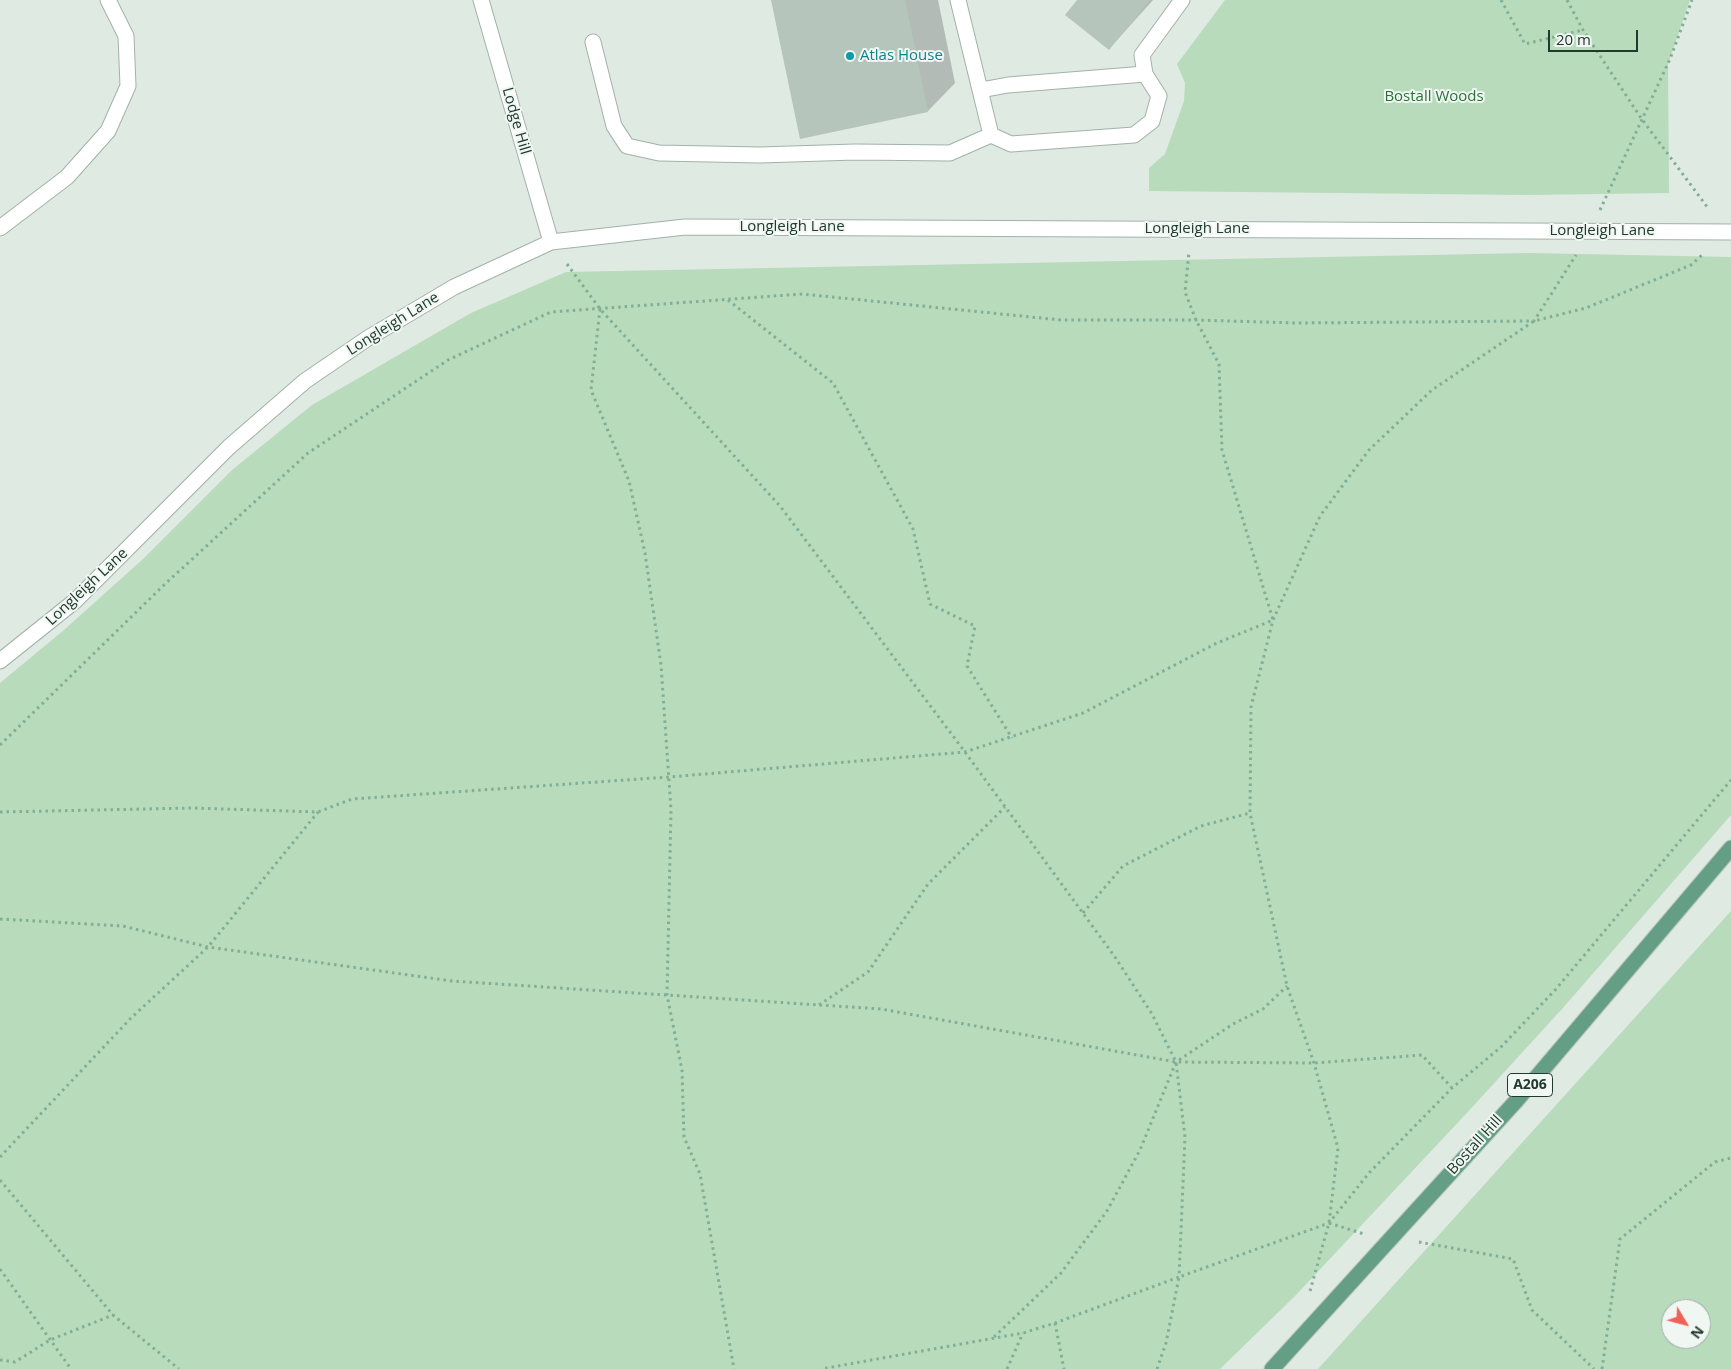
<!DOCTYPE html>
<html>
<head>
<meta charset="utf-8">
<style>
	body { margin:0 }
	#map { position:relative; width:1731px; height:1369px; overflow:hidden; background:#dfeae3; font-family:"Open Sans",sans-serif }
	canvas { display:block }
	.north { position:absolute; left:1661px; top:1299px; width:50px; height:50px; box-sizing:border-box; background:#f0f7f2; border:1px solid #9daba4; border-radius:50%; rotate:127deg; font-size:14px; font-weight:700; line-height:20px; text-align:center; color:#213a2f }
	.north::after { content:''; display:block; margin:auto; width:18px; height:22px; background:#f06158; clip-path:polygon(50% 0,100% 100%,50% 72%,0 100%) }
	.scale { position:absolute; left:1548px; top:30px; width:90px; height:22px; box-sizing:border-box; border:2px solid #213a2f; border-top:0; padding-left:6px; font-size:15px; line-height:18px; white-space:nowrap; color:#213a2f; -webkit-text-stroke:4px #f0f7f2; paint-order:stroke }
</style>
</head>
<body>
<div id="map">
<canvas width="1731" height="1369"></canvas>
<div class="north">N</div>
<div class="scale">20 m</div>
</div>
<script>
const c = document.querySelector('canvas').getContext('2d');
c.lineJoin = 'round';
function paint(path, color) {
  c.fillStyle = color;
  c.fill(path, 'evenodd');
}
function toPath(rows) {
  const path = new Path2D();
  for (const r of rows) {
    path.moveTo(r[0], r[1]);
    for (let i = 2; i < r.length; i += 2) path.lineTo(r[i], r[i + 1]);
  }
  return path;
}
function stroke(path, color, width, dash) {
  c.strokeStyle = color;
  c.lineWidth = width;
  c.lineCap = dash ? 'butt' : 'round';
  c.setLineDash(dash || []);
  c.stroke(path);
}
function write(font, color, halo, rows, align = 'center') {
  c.font = font + ' "Open Sans",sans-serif';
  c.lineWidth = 4;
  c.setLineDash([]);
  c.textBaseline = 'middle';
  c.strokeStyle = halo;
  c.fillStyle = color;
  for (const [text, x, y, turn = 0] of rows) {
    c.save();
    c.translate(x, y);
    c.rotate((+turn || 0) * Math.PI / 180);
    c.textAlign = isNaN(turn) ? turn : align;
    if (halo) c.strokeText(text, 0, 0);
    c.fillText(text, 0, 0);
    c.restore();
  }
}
const green = toPath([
	[1225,0,1690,0,1668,64,1669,193,1526,195,1149,191,1149,168,1165,154,1184,101,1185,83,1177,64],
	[1529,253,1731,257,1731,815,1562,1009,1465,1115,1295,1296,1220,1369,0,1369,0,683,64,630,143,559,232,470,312,405,471,313,566,272],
	[1731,911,1731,1369,1318,1369],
	[1671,1309,1701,1309,1701,1339,1671,1339]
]);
const shadow = toPath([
	[773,0,938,0,955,83,928,111],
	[1079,0,1153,0,1109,49]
]);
const building = toPath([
	[771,0,905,0,928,112,800,139],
	[1077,0,1150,0,1109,50,1065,15]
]);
const path = toPath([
	[1501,0,1525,44,1583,30],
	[1567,0,1583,30,1641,118,1708,208],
	[1600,210,1670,59,1692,0],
	[567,264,600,309,780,506,965,752,1115,957,1152,1014,1176,1062,1185,1137,1179,1277,1055,1323,1023,1333,821,1369],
	[728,300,833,383,913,529,930,604,975,626,967,666,1012,738],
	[600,309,591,390,629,481,645,553,661,665,671,810,667,995,682,1070,684,1137,700,1174,734,1369],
	[0,745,165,584,308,453,448,360,551,312,802,294,1061,320,1196,320,1296,323,1534,321,1576,255],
	[0,812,192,808,318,812,352,799,669,777,965,752,1083,713,1215,644,1273,620,1222,450,1219,364,1196,320,1185,292,1189,252],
	[1083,913,1123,866,1201,826,1250,813],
	[0,919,123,926,208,947,452,981,881,1009,1176,1062,1314,1063,1422,1055,1452,1088],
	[819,1005,868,972,928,884,1005,807],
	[0,1157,131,1018,208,947,318,812],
	[0,1180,113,1315,179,1369],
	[1329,1223,1364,1234],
	[1419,1242,1513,1259,1532,1310,1594,1369],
	[0,1269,71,1369],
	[1310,1291,1329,1223,1338,1148,1314,1063,1287,986,1250,813,1251,707,1273,620,1320,516,1369,450,1432,390,1534,321,1586,308,1691,265,1702,255],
	[1055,1323,1064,1369],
	[994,1337,1061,1273,1107,1211,1140,1150,1176,1062,1233,1024,1263,1009,1287,986],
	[0,1360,15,1362,50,1340,113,1315],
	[1007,1369,1023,1333],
	[1157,1369,1166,1343,1179,1277,1329,1223,1369,1173,1452,1088,1501,1047,1556,989,1731,780],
	[1602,1369,1620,1239,1715,1162,1731,1158]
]);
const lane = toPath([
	[958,0,991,135,1011,144,1134,135,1152,121,1159,96,1145,74,1142,55,1182,0],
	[593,42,614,126,627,146,659,153,760,155,855,152,950,153,991,135],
	[981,90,1008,85,1145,74]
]);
const street = toPath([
	[481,0,551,242],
	[0,228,67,177,108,131,128,86,126,36,108,0],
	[0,661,75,601,229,447,305,381,368,338,454,287,551,242,685,227,1731,232]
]);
const primary = toPath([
	[1272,1369,1517,1100,1731,848]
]);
const markers = [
	[850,56,5,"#0f9aa8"]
];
const shields = [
	[1530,1085,45]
];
const shieldNames = [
	["A206",1530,1085]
];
const cultureNames = [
	["Atlas House",860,56]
];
const parkNames = [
	["Bostall Woods",1434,97]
];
const streetNames = [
	["Lodge Hill",516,121,74],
	["Longleigh Lane",792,227],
	["Longleigh Lane",1197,229],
	["Longleigh Lane",1602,231],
	["Longleigh Lane",393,324,-32],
	["Longleigh Lane",87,587,-43],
	["Bostall Hill",1475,1145,-48]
];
paint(green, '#b8dbbb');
paint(shadow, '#0003');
paint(building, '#b5c5bc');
stroke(lane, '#a2b2a9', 17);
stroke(street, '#a2b2a9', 17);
stroke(primary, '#bcc4c1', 17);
stroke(path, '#80ae97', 3, [2.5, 4]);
stroke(lane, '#fff', 15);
stroke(street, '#fff', 15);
stroke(primary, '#649f85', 15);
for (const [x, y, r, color] of markers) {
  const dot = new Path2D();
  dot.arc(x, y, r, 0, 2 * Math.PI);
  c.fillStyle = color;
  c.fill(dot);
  stroke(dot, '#f0f7f2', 2);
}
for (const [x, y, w] of shields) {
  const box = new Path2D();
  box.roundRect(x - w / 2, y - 11.5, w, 23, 4);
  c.fillStyle = '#f0f7f2';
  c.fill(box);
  stroke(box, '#213a2f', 1);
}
write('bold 14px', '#213a2f', null, shieldNames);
write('15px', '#0d838f', '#f0f7f2', cultureNames, 'left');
write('15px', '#2c7039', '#f0f7f2', parkNames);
write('15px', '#213a2f', '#f0f7f2', streetNames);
</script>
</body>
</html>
